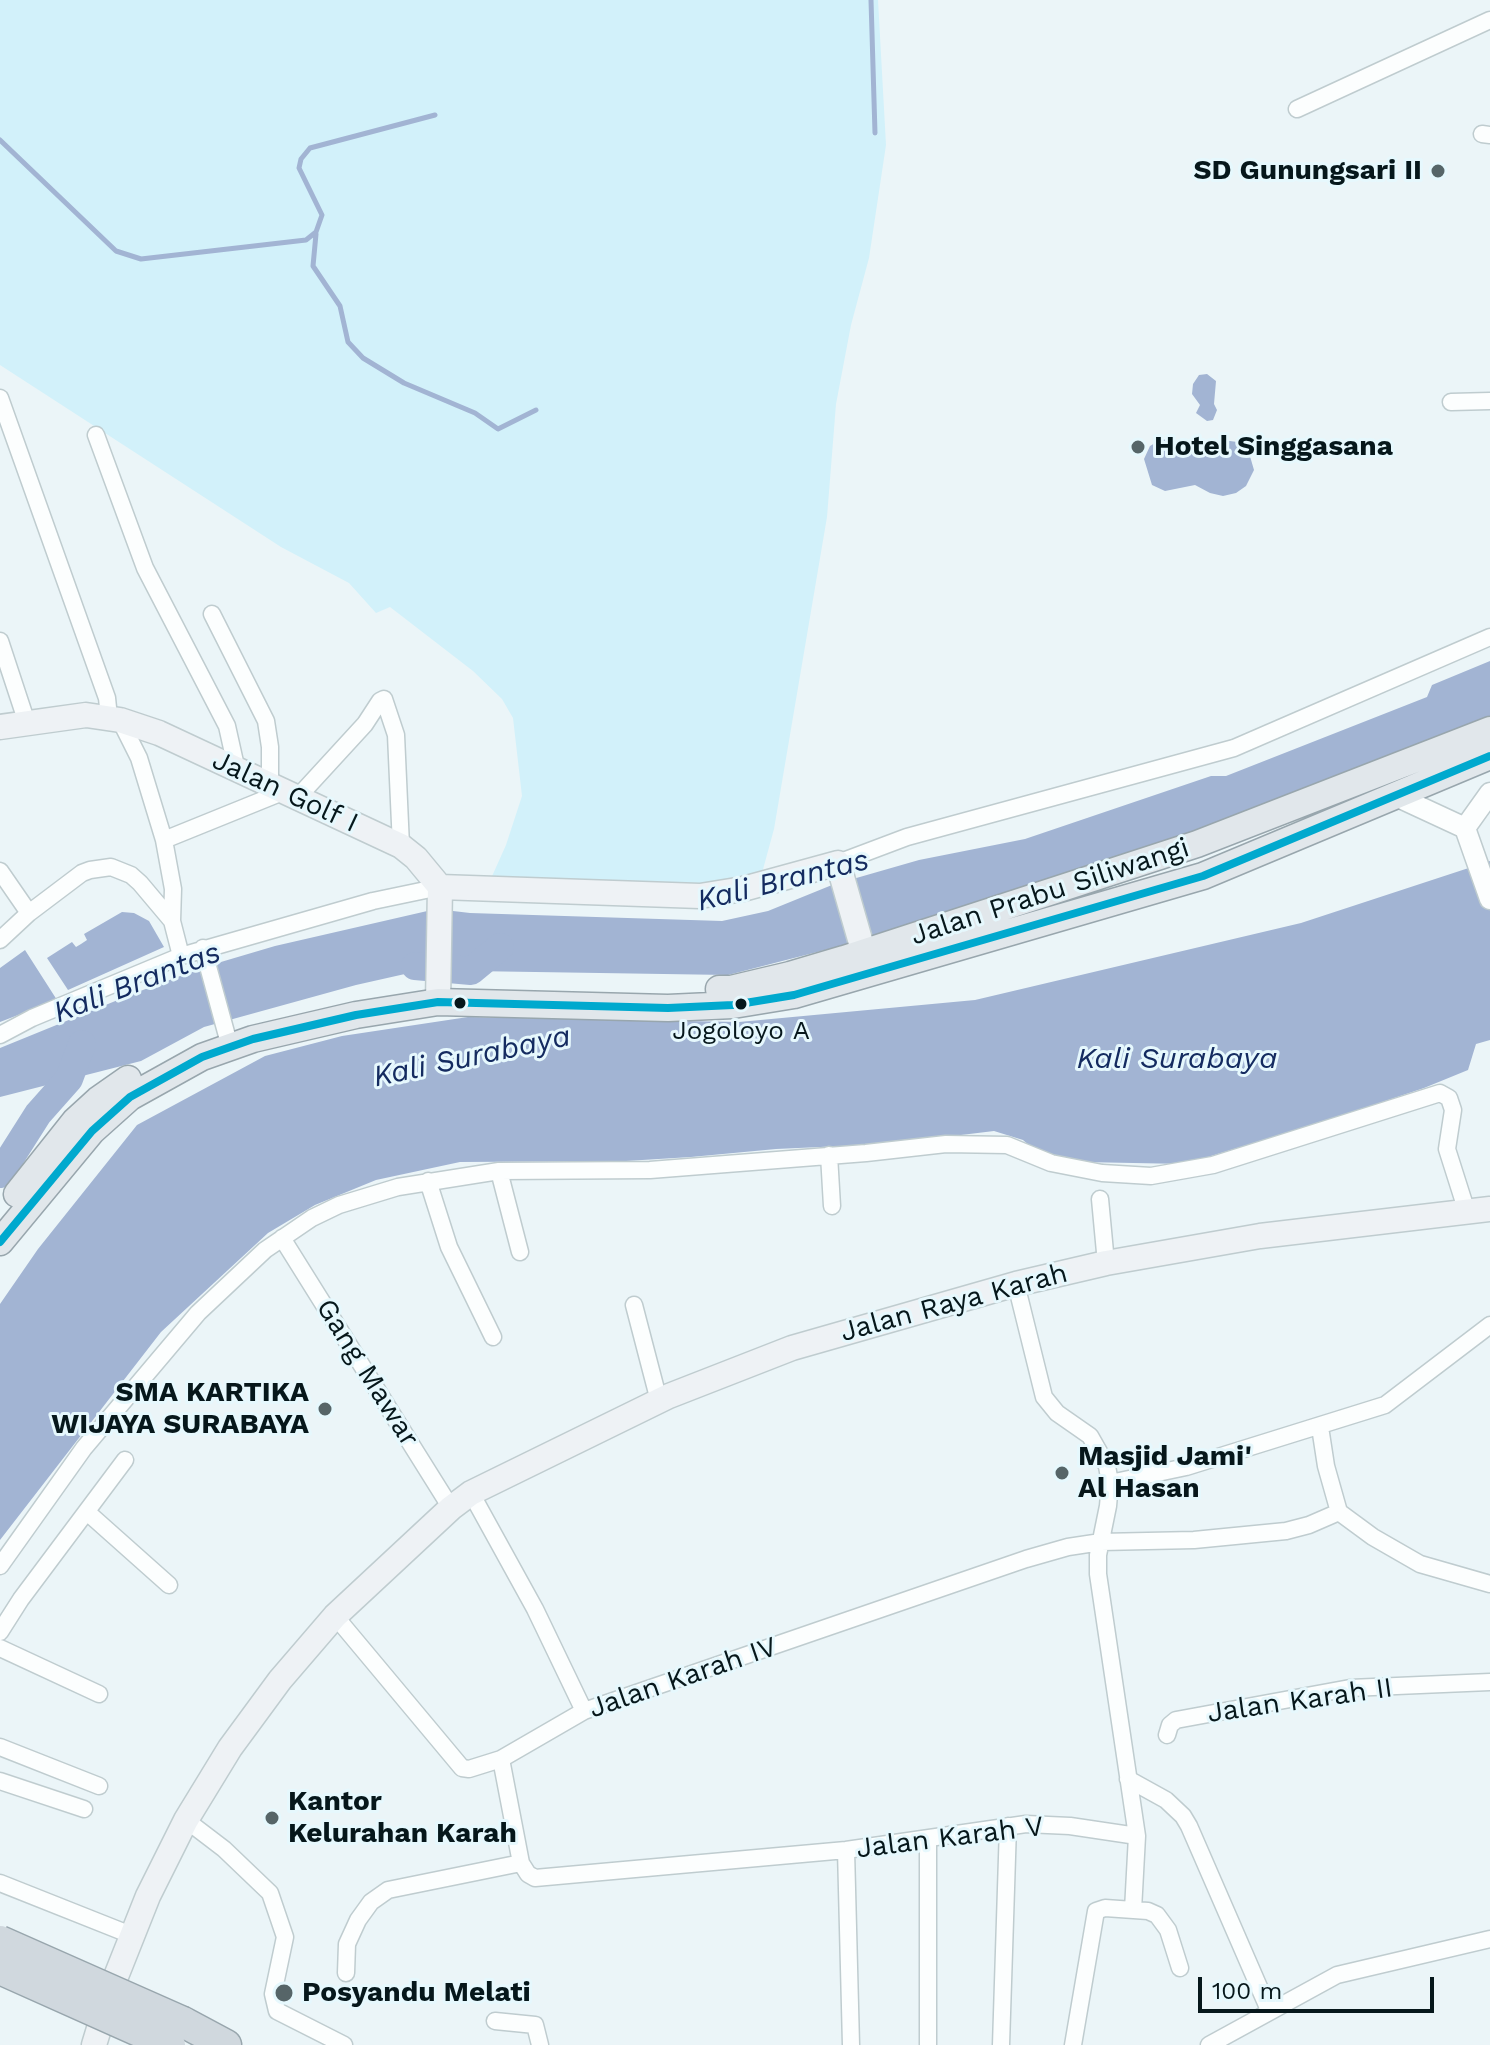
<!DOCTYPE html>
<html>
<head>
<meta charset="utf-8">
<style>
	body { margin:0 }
	#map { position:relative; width:1490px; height:2045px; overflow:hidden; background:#ebf5f8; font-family:"Work Sans",sans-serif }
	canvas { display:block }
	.scale { position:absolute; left:1198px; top:1977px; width:236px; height:36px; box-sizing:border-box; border:4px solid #06171b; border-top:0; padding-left:10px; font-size:24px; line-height:28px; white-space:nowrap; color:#06171b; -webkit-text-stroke:6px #e6f8fd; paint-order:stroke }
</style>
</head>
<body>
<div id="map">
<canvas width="1490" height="2045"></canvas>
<div class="scale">100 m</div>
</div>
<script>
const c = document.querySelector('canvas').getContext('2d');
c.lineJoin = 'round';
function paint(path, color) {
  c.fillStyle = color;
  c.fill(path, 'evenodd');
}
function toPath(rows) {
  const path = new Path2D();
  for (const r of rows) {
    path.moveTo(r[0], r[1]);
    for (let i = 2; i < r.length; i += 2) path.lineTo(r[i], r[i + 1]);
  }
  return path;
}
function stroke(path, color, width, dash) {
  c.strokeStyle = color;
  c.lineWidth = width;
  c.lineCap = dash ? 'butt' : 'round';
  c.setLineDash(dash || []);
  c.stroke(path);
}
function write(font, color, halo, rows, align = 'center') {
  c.font = font + ' "Work Sans",sans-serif';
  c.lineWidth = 6;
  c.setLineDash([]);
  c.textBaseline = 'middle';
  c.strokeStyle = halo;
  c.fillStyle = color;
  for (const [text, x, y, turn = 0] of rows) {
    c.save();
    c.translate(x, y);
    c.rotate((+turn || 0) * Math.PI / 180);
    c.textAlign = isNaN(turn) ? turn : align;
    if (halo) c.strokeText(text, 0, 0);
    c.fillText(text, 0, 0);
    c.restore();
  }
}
const green = toPath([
	[0,0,878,0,886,145,869,258,851,325,836,404,827,517,774,829,762,873,708,890,489,883,506,845,522,796,513,718,502,699,473,671,390,607,376,613,349,583,281,547,0,365]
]);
const water = toPath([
	[1207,374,1216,381,1214,404,1217,410,1213,420,1207,421,1196,413,1200,405,1192,394,1193,384,1199,375],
	[1162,439,1203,449,1223,440,1237,442,1247,446,1254,470,1246,486,1236,493,1223,496,1210,493,1195,485,1165,491,1152,485,1144,459,1150,446],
	[1490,661,1490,717,1181,838,1076,869,852,943,728,975,471,971,436,967,356,985,204,1027,141,1061,0,1097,0,1048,135,993,204,967,275,946,436,909,470,913,722,921,768,911,832,885,919,860,1025,839,1211,776,1226,776,1427,697,1432,685],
	[1490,861,1490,1040,1476,1044,1468,1070,1424,1088,1323,1122,1185,1164,1082,1162,1041,1156,1023,1140,994,1131,887,1144,776,1149,691,1157,626,1161,460,1162,376,1180,315,1205,268,1233,161,1332,0,1540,0,1304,38,1249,137,1125,265,1056,342,1036,468,1017,739,1022,975,1000,1301,923],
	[122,912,134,913,149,921,164,947,68,990,47,958,72,942,76,947,81,944,87,940,84,934],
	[25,950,57,1000,0,1022,0,968]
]);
const stream = toPath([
	[871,0,875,133],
	[0,140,116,251,141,259,306,240,316,232,322,215,299,168,301,159,310,148,435,115],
	[316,234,313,266,340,306,348,342,363,358,404,383,475,413,498,429,536,410]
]);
const river = toPath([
	[415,966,471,971,500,947],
	[0,1174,38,1114,69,1079,82,1044]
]);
const minor = toPath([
	[1297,109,1490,20],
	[1482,134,1490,135],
	[0,398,107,698,109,717],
	[1451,402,1490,401],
	[96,435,145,568,227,726,237,771],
	[212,614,266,721,270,747,270,784],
	[0,641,27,723],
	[120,720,139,758,164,840,173,889,172,921],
	[298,797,365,724,380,701,384,699,396,735,401,846],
	[164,840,285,791],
	[838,863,907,837,1234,748,1490,637],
	[0,871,29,913],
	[0,940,29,913,82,873,90,870,111,867,131,875,140,883,172,921,181,956],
	[203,948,230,1047],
	[0,1035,32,1018,181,956,373,901,440,887],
	[829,1155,832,1206],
	[499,1171,520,1252],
	[428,1181,449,1247,493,1337],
	[1100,1199,1106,1263],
	[282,1238,451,1508],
	[1016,1284,1044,1397,1057,1413,1090,1436,1107,1466,1110,1483,1108,1506,1098,1555,1098,1574,1137,1836,1133,1910],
	[634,1305,659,1401],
	[1320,1427,1326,1466,1339,1512],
	[1110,1483,1186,1467,1385,1405,1490,1325],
	[471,1493,535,1609,584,1711],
	[87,1512,169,1585],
	[1339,1512,1373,1537,1420,1564,1490,1584],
	[0,1566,84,1448,198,1313,265,1250,312,1218,339,1205,398,1187,499,1171,650,1170,866,1153,946,1144,1007,1145,1051,1163,1102,1173,1151,1176,1213,1165,1440,1093,1449,1098,1453,1110,1447,1149,1467,1212],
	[335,1616,462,1768,469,1769,501,1759,584,1711,1026,1559,1068,1547,1101,1542,1194,1540,1286,1531,1309,1525,1339,1512],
	[0,1632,21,1599,125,1460],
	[0,1648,99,1694],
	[1167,1735,1170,1725,1176,1720,1350,1688,1490,1682],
	[0,1747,99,1786],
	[501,1759,521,1863,528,1874,535,1878,846,1850,1026,1824,1070,1826,1137,1836],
	[1128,1779,1166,1800,1183,1816,1189,1826,1269,2010],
	[0,1781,84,1809],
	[186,1820,224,1849,270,1893,285,1937,273,1994,277,2011,344,2045],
	[846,1850,851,2045],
	[0,1883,131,1935],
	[346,1973,347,1944,358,1920,371,1902,388,1890,521,1863],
	[495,2021,535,2025,540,2045],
	[928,2045,928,1838],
	[1001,2045,1008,1826],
	[1073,2045,1096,1911,1105,1908,1148,1911,1157,1915,1168,1930,1180,1968],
	[1209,2045,1337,1975,1490,1939]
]);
const tertiary = toPath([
	[1396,796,1465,828,1490,899],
	[1465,828,1490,793]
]);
const secondary = toPath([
	[0,727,86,715,120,720,159,733,401,846,416,858,440,887,438,1002],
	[440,887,700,896,743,889,838,863,869,971],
	[94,2045,111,1989,148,1896,186,1820,230,1748,280,1680,335,1616,451,1508,471,1493,669,1396,792,1348,1016,1284,1106,1263,1260,1236,1490,1209]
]);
const primary = toPath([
	[719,989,731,989,790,975,844,959,1197,844,1490,730],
	[17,1194,75,1121,98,1100,128,1079],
	[0,1242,92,1131,130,1097,202,1057,253,1039,356,1015,438,1002,668,1008,733,1005,794,995,1203,876,1490,756]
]);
const motorway = toPath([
	[183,2022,226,2045]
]);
const motorwayBridge = toPath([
	[0,1941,183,2022],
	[0,1969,170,2045]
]);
const bus1 = toPath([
	[0,1242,92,1131,130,1097,202,1057,253,1039,356,1015,438,1002,668,1008,733,1005,794,995,1203,876,1490,756]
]);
const markers = [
	[1438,171,8,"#566568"],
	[1138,447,8,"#566568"],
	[460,1003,7,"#06171b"],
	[741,1004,7,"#06171b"],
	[325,1409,8,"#566568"],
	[1062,1473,8,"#566568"],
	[272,1818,8,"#566568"],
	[284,1993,10,"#566568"]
];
const busNames = [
	["Jogoloyo A",741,1031]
];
const poiNames = [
	["SD Gunungsari II",1422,171,"right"],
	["Hotel Singgasana",1154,447],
	["SMA KARTIKA",309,1393,"right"],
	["WIJAYA SURABAYA",309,1425,"right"],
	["Masjid Jami'",1078,1457],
	["Al Hasan",1078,1489],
	["Kantor",288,1802],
	["Kelurahan Karah",288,1834],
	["Posyandu Melati",302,1993]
];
const streetNames = [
	["Jalan Golf I",285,792,25],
	["Jalan Prabu Siliwangi",1050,892,-18],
	["Jalan Raya Karah",954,1303,-15],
	["Gang Mawar",367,1373,58],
	["Jalan Karah IV",683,1678,-19],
	["Jalan Karah II",1300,1701,-8],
	["Jalan Karah V",950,1838,-7]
];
const waterNames = [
	["Kali Brantas",783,881,-14],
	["Kali Brantas",137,983,-21],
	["Kali Surabaya",472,1057,-12],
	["Kali Surabaya",1177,1059]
];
paint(green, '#d2f1fa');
paint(water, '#a2b4d3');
stroke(stream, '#a2b4d3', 5);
stroke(river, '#a2b4d3', 28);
stroke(minor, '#bfcccf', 19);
stroke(tertiary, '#bfcccf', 23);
stroke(secondary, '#bfcccf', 27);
stroke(primary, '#98a6ad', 29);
stroke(motorway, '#98a6ad', 33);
stroke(minor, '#fcfefe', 16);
stroke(tertiary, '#fcfefe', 20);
stroke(secondary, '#eef2f5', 24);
stroke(primary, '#e1e7eb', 26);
stroke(motorway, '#d0d8de', 30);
stroke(motorwayBridge, '#98a6ad', 33, []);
stroke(motorwayBridge, '#d0d8de', 30);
stroke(bus1, '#00a9ce', 8);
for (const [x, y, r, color] of markers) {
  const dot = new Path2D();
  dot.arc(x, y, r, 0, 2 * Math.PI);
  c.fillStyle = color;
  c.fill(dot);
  stroke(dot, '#e6f8fd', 3);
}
write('26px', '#06171b', '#e6f8fd', busNames);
write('bold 28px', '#06171b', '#e6f8fd', poiNames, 'left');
write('28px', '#06171b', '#e6f8fd', streetNames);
write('italic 30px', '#142b60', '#e6f8fd', waterNames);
</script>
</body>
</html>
